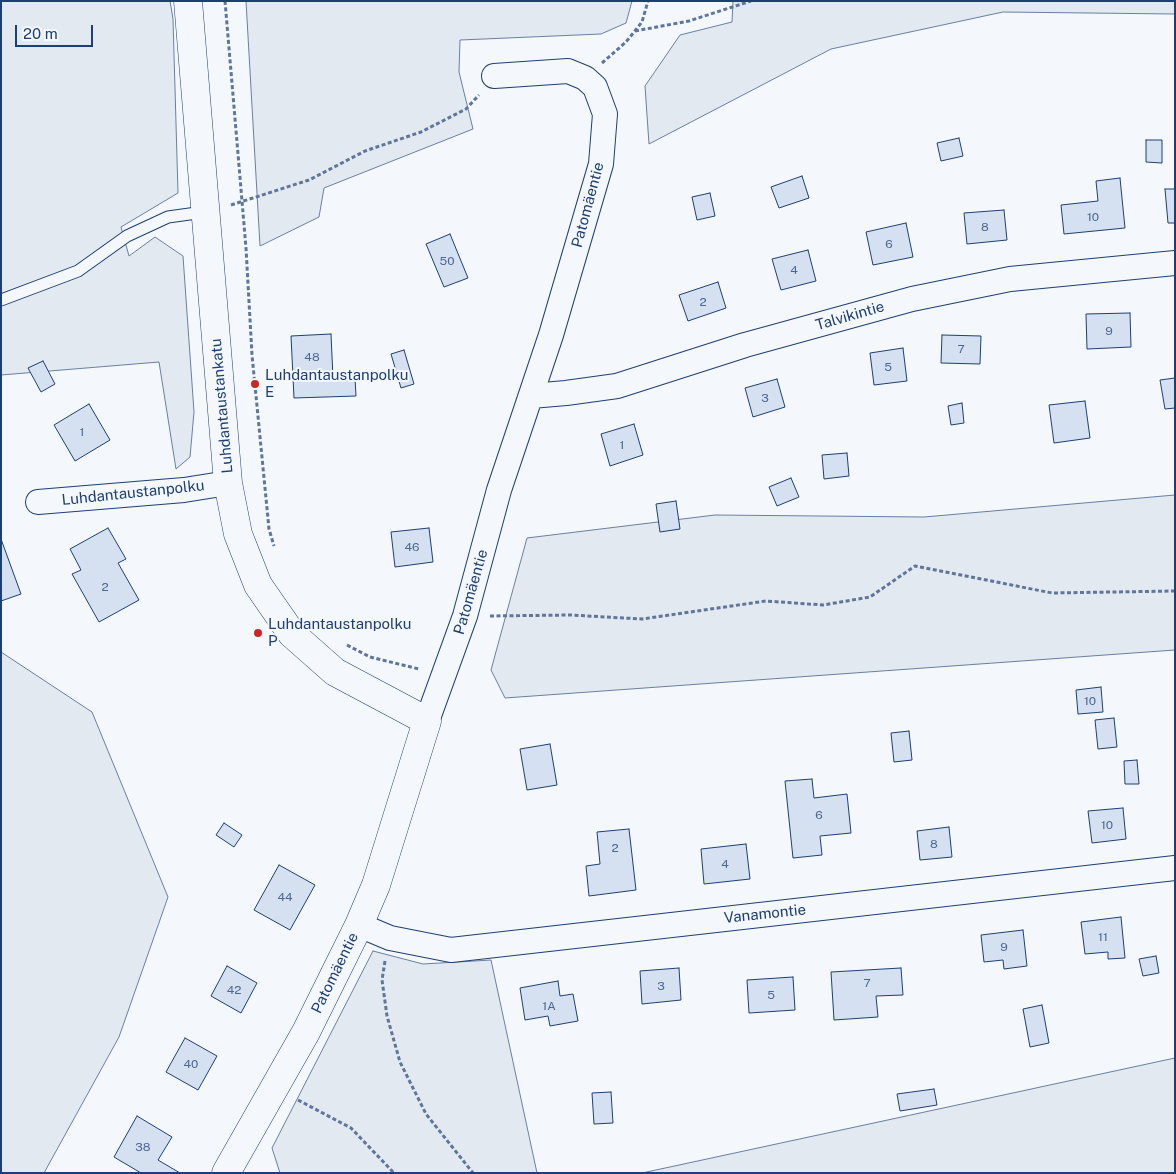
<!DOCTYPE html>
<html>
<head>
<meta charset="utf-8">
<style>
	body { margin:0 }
	#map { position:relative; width:1176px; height:1174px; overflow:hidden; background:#f4f7fb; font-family:"Public Sans",sans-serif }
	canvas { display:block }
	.frame { position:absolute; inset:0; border:2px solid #1d3f73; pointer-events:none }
	.scale { position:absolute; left:15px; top:25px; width:78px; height:22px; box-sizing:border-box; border:2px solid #1d3f73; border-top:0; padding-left:6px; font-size:15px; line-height:18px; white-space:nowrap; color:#1d3f73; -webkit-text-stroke:4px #f4f7fb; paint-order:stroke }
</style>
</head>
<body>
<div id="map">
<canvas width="1176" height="1174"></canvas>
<div class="frame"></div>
<div class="scale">20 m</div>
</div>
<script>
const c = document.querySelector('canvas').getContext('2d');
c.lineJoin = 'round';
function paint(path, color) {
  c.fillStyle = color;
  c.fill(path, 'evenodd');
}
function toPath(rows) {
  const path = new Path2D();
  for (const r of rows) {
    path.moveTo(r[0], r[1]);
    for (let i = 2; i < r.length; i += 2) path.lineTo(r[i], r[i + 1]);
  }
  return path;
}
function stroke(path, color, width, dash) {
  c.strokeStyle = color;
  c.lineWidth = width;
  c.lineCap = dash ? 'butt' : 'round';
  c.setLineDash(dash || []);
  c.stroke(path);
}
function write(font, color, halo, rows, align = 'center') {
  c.font = font + ' "Public Sans",sans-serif';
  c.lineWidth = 4;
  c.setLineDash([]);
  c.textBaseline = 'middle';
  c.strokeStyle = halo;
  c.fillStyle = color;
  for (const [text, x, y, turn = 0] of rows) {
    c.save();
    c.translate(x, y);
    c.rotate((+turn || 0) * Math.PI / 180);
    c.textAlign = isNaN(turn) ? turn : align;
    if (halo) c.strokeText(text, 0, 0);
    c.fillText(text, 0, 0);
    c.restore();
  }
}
const green = toPath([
	[1,1,170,1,173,19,178,193,121,227,129,256,155,237,183,256,194,412,190,457,176,469,159,362,1,375,1,1],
	[246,1,632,1,626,23,601,34,460,40,459,72,473,129,324,188,319,217,260,246,246,1],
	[733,1,1175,1,1175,14,1003,12,831,49,649,144,645,86,680,35,732,22,733,1],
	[1175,495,1175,650,505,698,491,670,527,538,715,515,924,517,1175,495],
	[1,652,92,712,168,897,119,1037,44,1173,1,1173,1,652],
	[373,951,423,964,491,960,537,1173,280,1173,272,1148,373,951],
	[1175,1058,1175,1173,642,1173,1175,1058]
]);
const building = toPath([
	[959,138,963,156,941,161,937,143,959,138],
	[1146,140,1162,140,1162,163,1146,162,1146,140],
	[802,176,809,198,779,208,771,187,802,176],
	[1120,178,1125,228,1064,234,1061,205,1098,201,1096,181,1120,178],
	[1165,189,1175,189,1175,223,1168,223,1165,189],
	[710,193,715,216,697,220,692,197,710,193],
	[1004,210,1007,240,967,244,964,213,1004,210],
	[906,223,913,257,873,265,866,232,906,223],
	[450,234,468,278,444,287,426,244,450,234],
	[808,250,816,281,781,290,772,259,808,250],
	[718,282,726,308,688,321,679,295,718,282],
	[1130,313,1131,347,1087,349,1086,314,1130,313],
	[331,334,333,378,355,378,356,396,294,398,291,336,331,334],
	[942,335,981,336,980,364,941,363,942,335],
	[903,348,907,381,874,385,870,353,903,348],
	[404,350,414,384,401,388,391,354,404,350],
	[43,361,55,384,41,392,28,368,43,361],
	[1175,378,1175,408,1165,409,1160,380,1175,378],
	[777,379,785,407,753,417,745,388,777,379],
	[1085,401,1090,438,1054,443,1049,405,1085,401],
	[962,403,964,423,951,425,948,406,962,403],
	[89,404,110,440,75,461,54,425,89,404],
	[634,424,643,455,610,466,601,434,634,424],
	[847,453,849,476,824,479,822,455,847,453],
	[791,478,799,497,777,506,769,487,791,478],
	[676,501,680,529,660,532,656,504,676,501],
	[108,528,126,559,118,563,139,600,99,622,72,574,81,570,70,549,108,528],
	[429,528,433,562,395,567,391,532,429,528],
	[1,539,21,594,1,601,1,539],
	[1101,687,1103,712,1078,714,1076,690,1101,687],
	[1114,718,1117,747,1098,749,1095,720,1114,718],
	[909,731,912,760,894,762,891,733,909,731],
	[550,744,557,785,527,790,520,749,550,744],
	[1137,760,1139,784,1125,784,1124,761,1137,760],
	[812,779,814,798,847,794,851,833,820,836,822,855,793,858,785,781,812,779],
	[1123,808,1126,839,1092,843,1088,811,1123,808],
	[224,823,242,835,234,847,216,835,224,823],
	[949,827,952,857,920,860,917,831,949,827],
	[629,829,636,890,589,896,586,866,600,864,597,832,629,829],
	[746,844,750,879,704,884,701,849,746,844],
	[279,865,315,885,290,930,254,910,279,865],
	[1121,917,1125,958,1108,959,1108,952,1085,954,1081,922,1121,917],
	[1023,930,1027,966,1004,969,1003,960,984,962,981,935,1023,930],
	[1156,956,1159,973,1143,976,1139,959,1156,956],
	[227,966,257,983,241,1013,211,996,227,966],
	[679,968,681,1000,642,1004,640,971,679,968],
	[901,968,903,995,876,996,878,1017,834,1020,831,972,901,968],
	[793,977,795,1010,749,1013,747,980,793,977],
	[558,981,560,996,573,994,578,1021,550,1026,548,1016,525,1020,520,988,558,981],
	[1042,1005,1049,1043,1030,1047,1023,1009,1042,1005],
	[185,1038,217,1056,198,1090,166,1072,185,1038],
	[934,1089,937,1105,900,1111,897,1094,934,1089],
	[611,1092,613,1123,594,1124,592,1093,611,1092],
	[137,1116,172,1137,158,1160,180,1173,141,1173,114,1157,137,1116]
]);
const path = toPath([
	[225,1,246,248,252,355,269,529,274,546],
	[635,31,689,21,751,1],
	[602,63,626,42,642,22,648,1],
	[231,205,309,180,365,151,421,132,466,109,479,95],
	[490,616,570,615,642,619,766,601,823,605,870,597,915,566,1052,593,1175,591],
	[347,645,370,657,419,669],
	[385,961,382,980,387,1016,400,1062,426,1114,473,1173],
	[298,1100,351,1128,394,1173]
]);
const lane = toPath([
	[1,300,78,271,127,236,168,217,204,212]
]);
const street = toPath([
	[531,396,566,393,617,386,745,345,912,299,1010,279,1175,263],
	[38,502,184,490,228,483],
	[427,721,465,616,499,490,551,335,601,164,605,114,595,87,585,78,568,71,494,76],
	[359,925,390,938,451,950,1175,868]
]);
const secondary = toPath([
	[188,1,228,483,238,534,258,585,292,634,335,672,427,721,376,885,359,925,306,1032,226,1173]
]);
const markers = [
	[255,384,5,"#c62828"],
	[258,633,5,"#c62828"]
];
const numberNames = [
	["10",1093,217],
	["8",985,227],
	["6",889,244],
	["50",447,261],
	["4",794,270],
	["2",703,302],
	["9",1109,331],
	["7",961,349],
	["48",312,357],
	["5",888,367],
	["3",765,398],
	["1",82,432],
	["1",622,445],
	["46",412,547],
	["2",105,587],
	["10",1090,701],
	["6",819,815],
	["10",1107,825],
	["8",934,844],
	["2",615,848],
	["4",725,864],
	["44",285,897],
	["11",1103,937],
	["9",1004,947],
	["7",867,983],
	["3",661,986],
	["42",234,990],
	["5",771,995],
	["1A",549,1006],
	["40",191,1064],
	["38",143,1147]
];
const streetNames = [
	["Patomäentie",588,205,-75],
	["Talvikintie",850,316,-16],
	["Luhdantaustankatu",222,406,-95],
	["Luhdantaustanpolku",133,493,-6],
	["Patomäentie",471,592,-74],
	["Vanamontie",765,914,-6],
	["Patomäentie",335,973,-64]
];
const poiNames = [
	["Luhdantaustanpolku",265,375],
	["E",265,392],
	["Luhdantaustanpolku",268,624],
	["P",268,641]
];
paint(green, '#e3e9f0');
stroke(green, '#687fa3', 1);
paint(building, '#d5e0f0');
stroke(building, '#1d3f73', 1);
stroke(lane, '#1d3f73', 13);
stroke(street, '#1d3f73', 26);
stroke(secondary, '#1d3f73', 29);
stroke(path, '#5e769c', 3, [4, 2.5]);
stroke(lane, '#f4f7fb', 11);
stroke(street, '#f4f7fb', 24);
stroke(secondary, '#f4f7fb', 28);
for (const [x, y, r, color] of markers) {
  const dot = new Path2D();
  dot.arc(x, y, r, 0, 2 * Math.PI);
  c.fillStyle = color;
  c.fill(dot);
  stroke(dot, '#f4f7fb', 2);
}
write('12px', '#4b6792', null, numberNames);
write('15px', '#1d3f73', '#f4f7fb', streetNames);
write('15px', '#1d3f73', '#f4f7fb', poiNames, 'left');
</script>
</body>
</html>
